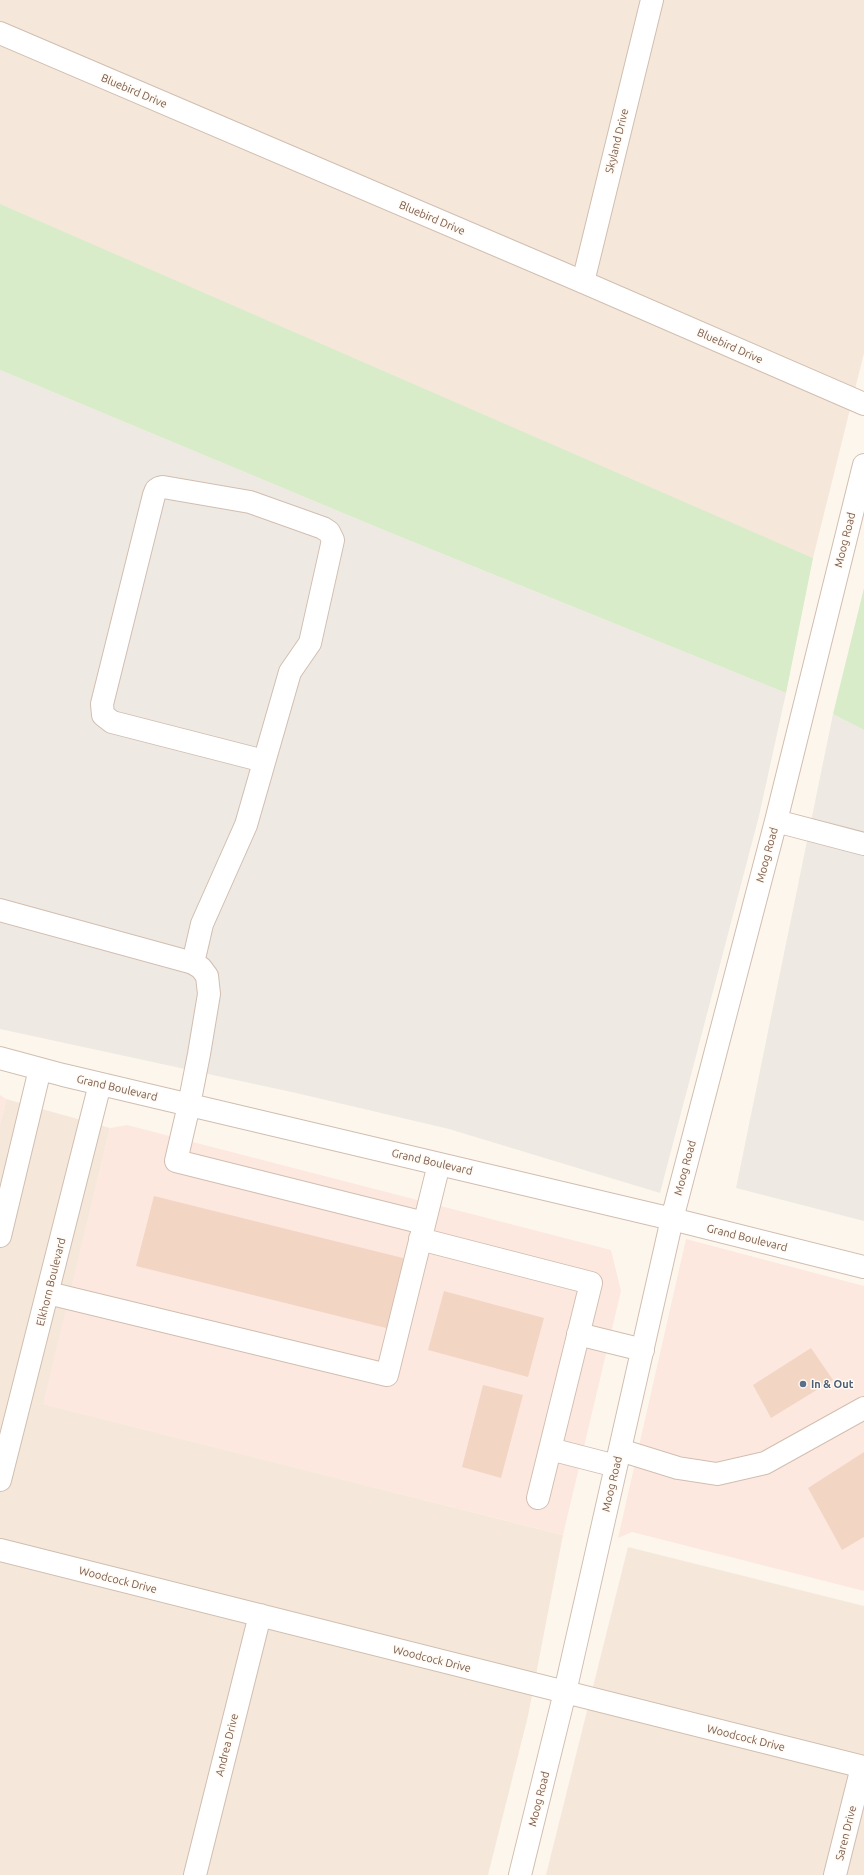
<!DOCTYPE html>
<html>
<head>
<meta charset="utf-8">
<style>
	body { margin:0 }
	canvas { display:block; background:#fdf6ec }
</style>
</head>
<body>
<canvas width="864" height="1875"></canvas>
<script>
const c = document.querySelector('canvas').getContext('2d');
c.lineJoin = 'round';
function paint(path, color) {
  c.fillStyle = color;
  c.fill(path, 'evenodd');
}
function toPath(rows) {
  const path = new Path2D();
  for (const r of rows) {
    path.moveTo(r[0], r[1]);
    for (let i = 2; i < r.length; i += 2) path.lineTo(r[i], r[i + 1]);
  }
  return path;
}
function stroke(path, color, width, dash) {
  c.strokeStyle = color;
  c.lineWidth = width;
  c.lineCap = dash ? 'butt' : 'round';
  c.setLineDash(dash || []);
  c.stroke(path);
}
function write(font, color, halo, rows, align = 'center') {
  c.font = font + ' Ubuntu,sans-serif';
  c.lineWidth = 3;
  c.setLineDash([]);
  c.textBaseline = 'middle';
  c.strokeStyle = halo;
  c.fillStyle = color;
  for (const [text, x, y, turn = 0] of rows) {
    c.save();
    c.translate(x, y);
    c.rotate((+turn || 0) * Math.PI / 180);
    c.textAlign = isNaN(turn) ? turn : align;
    if (halo) c.strokeText(text, 0, 0);
    c.fillText(text, 0, 0);
    c.restore();
  }
}
const residential = toPath([
	[0,0,864,0,864,353,813,558,0,212],
	[6,1099,110,1128,44,1404,563,1535,528,1716,488,1875,0,1875,0,1124],
	[628,1547,864,1606,864,1875,546,1875]
]);
const commercial = toPath([
	[0,1095,6,1099,0,1124],
	[127,1125,611,1250,621,1291,563,1535,43,1404,110,1128],
	[686,1239,864,1286,864,1591,632,1532,618,1538]
]);
const industrial = toPath([
	[0,370,386,531,786,693,759,816,660,1193,449,1129,296,1093,0,1029],
	[833,714,864,730,864,1221,736,1188]
]);
const green = toPath([
	[0,204,813,558,786,693,386,531,0,370],
	[864,588,864,730,833,714]
]);
const building = toPath([
	[154,1196,407,1259,390,1329,136,1266],
	[444,1291,544,1318,528,1377,428,1350],
	[811,1348,833,1380,771,1418,753,1385],
	[483,1385,523,1395,501,1478,462,1467],
	[864,1452,864,1537,842,1550,808,1488]
]);
const minor = toPath([
	[0,33,583,282,864,404],
	[583,282,652,0],
	[776,821,864,844],
	[0,910,193,963,201,968,207,976,209,994,199,1054,189,1105,176,1161,424,1223],
	[193,963,202,924,246,825,290,672,310,643,333,540,329,532,323,528,250,502,163,487,159,488,156,490,154,495,102,704,103,715,112,722,264,761],
	[0,1058,63,1075,672,1219,864,1267],
	[0,1236,40,1069],
	[420,1239,591,1283,538,1498],
	[48,1293,387,1375,439,1164],
	[578,1334,643,1350],
	[550,1449,616,1466],
	[620,1450,678,1468,717,1474,765,1463,864,1408],
	[0,1480,100,1084],
	[0,1550,864,1767],
	[195,1875,260,1615],
	[520,1875,565,1692,672,1219,776,821,864,465],
	[835,1875,862,1767]
]);
const markers = [
	[803,1384,4,"#5c6f8a"]
];
const streetNames = [
	["Bluebird Drive",134,91,23],
	["Skyland Drive",617,141,-76],
	["Bluebird Drive",432,218,23],
	["Bluebird Drive",730,346,24],
	["Moog Road",845,540,-76],
	["Moog Road",767,855,-75],
	["Grand Boulevard",117,1088,13],
	["Grand Boulevard",432,1162,13],
	["Moog Road",685,1168,-75],
	["Grand Boulevard",747,1238,14],
	["Elkhorn Boulevard",51,1282,-76],
	["Moog Road",612,1484,-77],
	["Woodcock Drive",118,1580,14],
	["Woodcock Drive",432,1659,14],
	["Woodcock Drive",746,1738,14],
	["Andrea Drive",227,1745,-76],
	["Moog Road",539,1799,-76],
	["Saren Drive",846,1833,-76]
];
const serviceNames = [
	["In & Out",811,1384]
];
paint(residential, '#f5e8da');
paint(commercial, '#fde8e0');
paint(industrial, '#efe9e4');
paint(green, '#d8ecc9');
paint(building, '#f3d5c3');
stroke(minor, '#d1beb0', 24);
stroke(minor, '#fff', 22);
for (const [x, y, r, color] of markers) {
  const dot = new Path2D();
  dot.arc(x, y, r, 0, 2 * Math.PI);
  c.fillStyle = color;
  c.fill(dot);
  stroke(dot, '#fffaf3', 1.5);
}
write('11px', '#7a5c4d', '#fffaf3', streetNames);
write('bold 11px', '#4e5e75', '#fffaf3', serviceNames, 'left');
</script>
</body>
</html>
